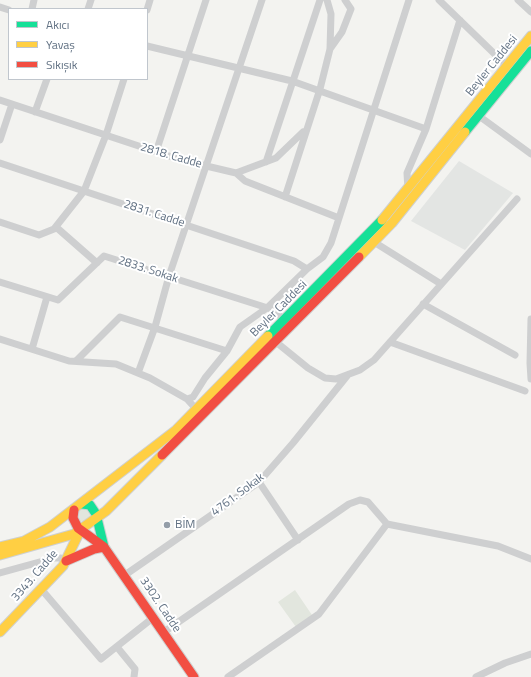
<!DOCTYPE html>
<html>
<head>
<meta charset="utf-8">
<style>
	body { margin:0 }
	#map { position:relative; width:531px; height:677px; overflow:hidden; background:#f3f3f0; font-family:"Titillium Web",sans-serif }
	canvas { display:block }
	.legend { position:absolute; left:8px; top:8px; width:140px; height:72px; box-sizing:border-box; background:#fff; border:1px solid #c0c6cd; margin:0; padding:5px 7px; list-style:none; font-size:12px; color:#617183 }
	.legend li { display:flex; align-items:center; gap:8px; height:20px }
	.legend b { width:20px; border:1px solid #c0c6cd }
</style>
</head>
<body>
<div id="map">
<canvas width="531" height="677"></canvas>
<ul class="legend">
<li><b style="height:5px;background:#16e098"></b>Akıcı</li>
<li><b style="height:5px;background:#ffcf43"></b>Yavaş</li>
<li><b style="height:5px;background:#f24e42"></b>Sıkışık</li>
</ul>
</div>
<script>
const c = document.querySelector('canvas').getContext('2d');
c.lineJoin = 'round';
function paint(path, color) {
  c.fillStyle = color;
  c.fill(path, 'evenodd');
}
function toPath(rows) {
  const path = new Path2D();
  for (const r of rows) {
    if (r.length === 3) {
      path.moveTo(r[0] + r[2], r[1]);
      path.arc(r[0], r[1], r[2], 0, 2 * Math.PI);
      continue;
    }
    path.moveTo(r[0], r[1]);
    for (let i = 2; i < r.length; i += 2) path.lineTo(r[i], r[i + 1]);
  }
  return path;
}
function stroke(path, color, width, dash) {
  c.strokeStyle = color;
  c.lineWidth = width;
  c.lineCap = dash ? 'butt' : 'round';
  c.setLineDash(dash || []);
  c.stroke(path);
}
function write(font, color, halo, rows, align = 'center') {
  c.font = font + ' "Titillium Web",sans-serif';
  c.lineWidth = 4;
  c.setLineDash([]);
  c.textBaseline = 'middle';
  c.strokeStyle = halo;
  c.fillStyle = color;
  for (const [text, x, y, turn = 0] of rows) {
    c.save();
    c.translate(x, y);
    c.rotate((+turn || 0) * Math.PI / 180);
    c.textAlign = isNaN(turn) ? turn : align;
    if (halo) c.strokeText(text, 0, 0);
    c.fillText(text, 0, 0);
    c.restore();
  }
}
const built = toPath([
	[459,161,513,193,465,250,411,221]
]);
const green = toPath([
	[84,515,7],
	[295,590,312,615,296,627,278,602]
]);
const street = toPath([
	[439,0,507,66],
	[518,0,531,12],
	[0,7,9,10],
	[32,9,34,0],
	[88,9,91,0],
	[147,10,150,0],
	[147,46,292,81,426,129],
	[330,49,342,32,351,9,345,0],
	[0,100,181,160,236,173,245,181,339,218],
	[35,112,47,79],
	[479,116,531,154],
	[0,140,12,104],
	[156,152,206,0],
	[266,162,320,0],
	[0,163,294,261,307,269],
	[236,173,276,158,303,132],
	[408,190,407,173,426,129,460,20],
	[285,197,320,89,330,49,331,14,327,0],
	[0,222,39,235,54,229,84,191,106,135,124,79],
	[56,227,97,263],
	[374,242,441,284],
	[0,282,58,300,104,256,271,309,285,320],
	[423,304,515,355],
	[531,319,530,363,531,379],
	[0,339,69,361,116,364,150,378,187,399,196,409],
	[276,342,308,368,325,378,336,379,360,370,374,360,517,199],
	[390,342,525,391],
	[32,349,47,297],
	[76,361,120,317,227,351],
	[138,373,155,327,169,276,262,0],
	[187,399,193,397,205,378,227,351,240,327,267,308,307,269,323,257,331,243,409,0],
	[259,482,298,540],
	[387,524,498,546,531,559],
	[0,573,54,558,61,558,66,561],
	[125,575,259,482,293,443,347,376],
	[42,590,101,659,154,617],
	[164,632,349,504,360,500,368,502,387,524],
	[117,647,135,669,134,677],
	[228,677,319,614,387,524],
	[476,677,505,663,531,654]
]);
const fast = toPath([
	[465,132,531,51],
	[268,336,382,220],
	[82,504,90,505,96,514,104,547]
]);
const slow = toPath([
	[382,220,531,36],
	[359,257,392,223,465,132],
	[0,547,24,541,50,527,176,430,268,336],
	[0,555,74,534,106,511,162,455],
	[0,632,63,566,80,531]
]);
const jam = toPath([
	[162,455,359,257],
	[74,510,73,518,78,528,104,547,194,677],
	[66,561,94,549,104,547]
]);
const markers = [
	[167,525,4,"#949ea9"]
];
const streetNames = [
	["Beyler Caddesi",492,66,-51],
	["2818. Cadde",171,156,16],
	["2831. Cadde",154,214,18],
	["2833. Sokak",148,270,18],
	["Beyler Caddesi",279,309,-45],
	["4761. Sokak",238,495,-37],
	["3343. Cadde",35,576,-49],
	["3302. Cadde",160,605,56]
];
const poiNames = [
	["BİM",175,525]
];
paint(built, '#e3e5e3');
paint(green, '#e2e6de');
stroke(fast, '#ced0d0', 11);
stroke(slow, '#ced0d0', 11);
stroke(jam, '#ced0d0', 11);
stroke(street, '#cecfd0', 7);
stroke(fast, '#16e098', 9);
stroke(slow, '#ffcf43', 9);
stroke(jam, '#f24e42', 9);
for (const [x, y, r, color] of markers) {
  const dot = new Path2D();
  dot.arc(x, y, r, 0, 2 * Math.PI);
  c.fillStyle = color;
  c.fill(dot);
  stroke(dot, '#fff', 1.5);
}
write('12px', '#617183', '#fff', streetNames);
write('12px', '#617183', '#fff', poiNames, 'left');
</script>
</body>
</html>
